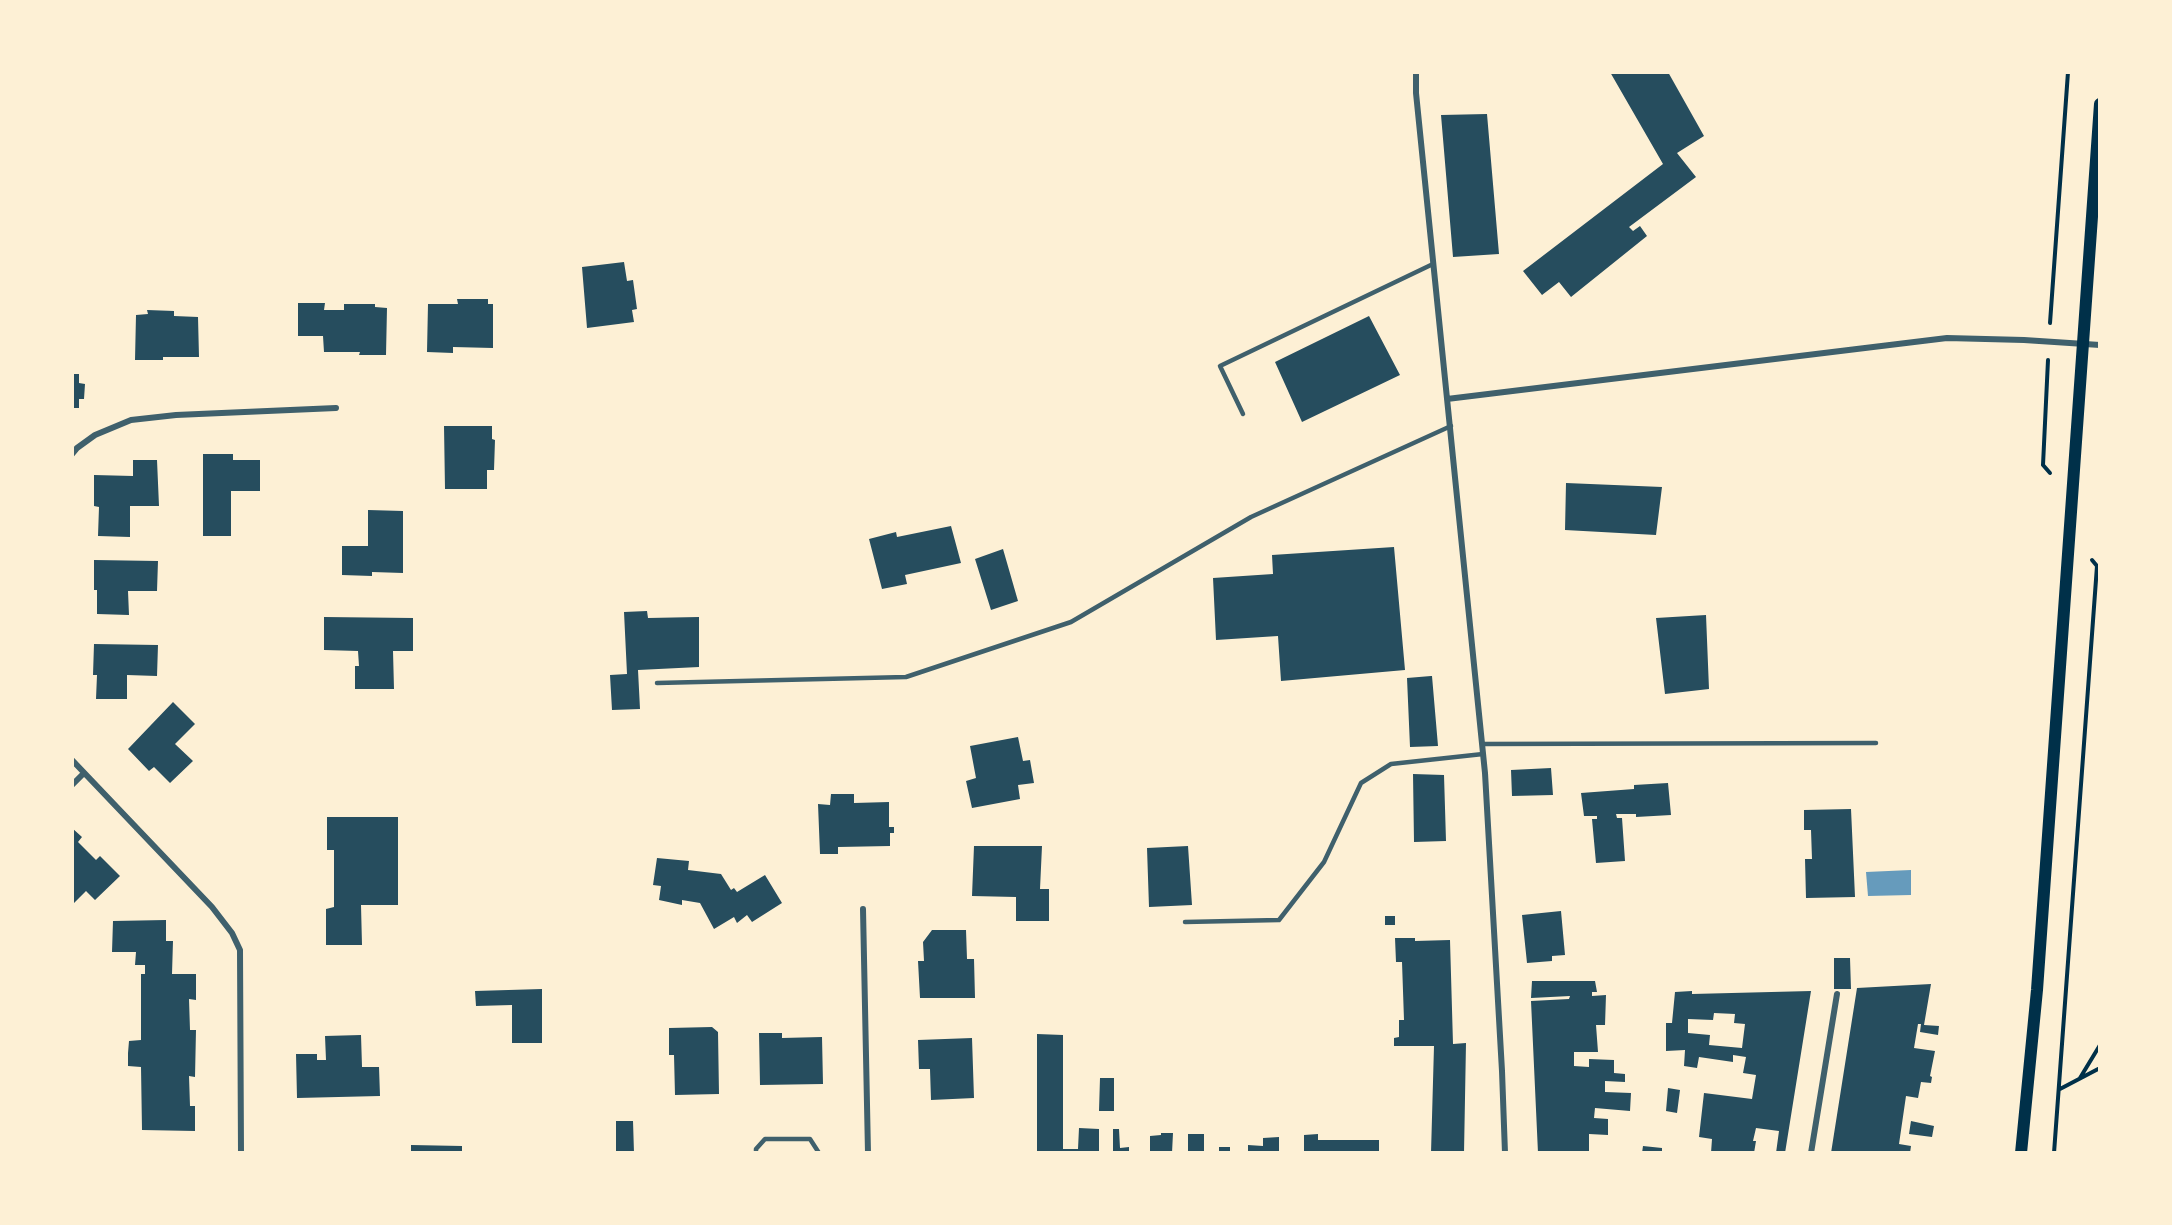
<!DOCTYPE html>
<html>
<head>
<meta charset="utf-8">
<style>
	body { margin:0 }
	#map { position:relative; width:2172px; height:1225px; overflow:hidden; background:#fdf0d5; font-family:Inter,sans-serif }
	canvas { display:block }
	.frame { position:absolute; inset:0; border:74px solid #fdf0d5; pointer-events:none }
</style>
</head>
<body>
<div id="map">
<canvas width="2172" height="1225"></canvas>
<div class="frame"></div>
</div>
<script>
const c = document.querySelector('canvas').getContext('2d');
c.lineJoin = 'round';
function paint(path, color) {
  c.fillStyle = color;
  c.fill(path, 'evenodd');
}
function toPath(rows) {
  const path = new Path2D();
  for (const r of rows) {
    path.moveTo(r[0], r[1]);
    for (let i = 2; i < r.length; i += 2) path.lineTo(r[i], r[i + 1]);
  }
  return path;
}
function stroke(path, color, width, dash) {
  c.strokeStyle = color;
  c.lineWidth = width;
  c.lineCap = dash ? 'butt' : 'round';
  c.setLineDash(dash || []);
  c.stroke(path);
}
const water = toPath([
	[1911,870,1911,895,1868,896,1866,872]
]);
const building = toPath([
	[1610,72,1668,72,1704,136,1677,153,1696,177,1629,227,1633,231,1640,226,1647,236,1571,297,1559,282,1542,295,1523,271,1663,164],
	[1487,114,1499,254,1453,257,1441,115],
	[624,262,627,281,633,280,637,309,632,310,634,322,587,328,582,267],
	[457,299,488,299,488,304,493,304,493,348,453,347,453,353,427,352,428,304,458,304],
	[298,303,325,303,324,310,344,310,344,304,375,304,375,307,387,308,386,355,359,355,360,352,324,352,323,336,298,336],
	[147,310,174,311,174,316,198,317,199,357,163,357,163,360,135,360,136,315,148,314],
	[1369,316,1400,375,1302,422,1275,362],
	[72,374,79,374,79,383,85,384,84,399,79,399,79,408,72,408],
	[444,426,492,426,492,439,495,440,494,470,487,470,487,489,445,489],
	[203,454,233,454,233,460,260,460,260,491,231,491,231,536,203,536],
	[133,460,157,460,159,506,130,506,130,537,98,536,99,507,94,506,94,475,133,476],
	[1566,483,1662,487,1656,535,1565,530],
	[368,510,403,511,403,573,372,572,372,576,342,575,342,546,368,546],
	[951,526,961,563,905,575,907,584,882,589,869,539,896,532,897,537],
	[1394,547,1405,670,1281,681,1278,636,1216,640,1213,578,1273,574,1272,555],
	[1003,549,1018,601,991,610,975,559],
	[94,560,158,561,157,591,128,591,129,615,97,614,97,590,94,590],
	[647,611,648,618,699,617,699,667,638,670,640,709,612,710,610,675,627,674,624,612],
	[1706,615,1709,689,1665,694,1656,618],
	[324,617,413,618,413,651,393,651,394,689,355,689,355,666,359,666,358,651,324,650],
	[94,644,158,645,157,676,127,675,127,699,96,699,97,675,93,675],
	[1431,676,1432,676,1438,746,1410,747,1407,678],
	[173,702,195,724,175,744,193,761,170,783,154,767,149,771,128,749],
	[1018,737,1023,761,1030,760,1034,783,1018,785,1020,799,972,808,966,781,976,778,970,746],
	[1551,768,1553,795,1512,796,1511,770],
	[1413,774,1444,775,1446,841,1414,842],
	[1668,783,1671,815,1636,817,1636,814,1616,814,1617,818,1622,818,1625,861,1596,863,1592,819,1597,819,1597,816,1584,816,1581,793,1634,789,1634,785],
	[831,794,854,794,854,803,889,802,889,827,894,827,894,833,890,833,890,846,838,847,838,854,820,854,818,804,830,805],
	[1851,809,1855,897,1806,898,1805,859,1812,859,1811,830,1804,830,1804,810],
	[327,817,398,817,398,905,361,905,362,945,326,945,326,909,334,907,334,850,327,850],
	[72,828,82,837,78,842,96,860,100,856,120,876,95,900,86,891,72,905],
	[974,846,1042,846,1040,889,1049,889,1049,921,1016,921,1016,897,972,896],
	[1188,846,1192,905,1149,907,1147,848],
	[657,858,689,861,688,870,721,874,731,890,734,888,737,892,765,875,782,903,752,922,747,915,737,923,734,917,714,929,700,903,682,900,682,905,659,900,661,886,653,885],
	[1561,911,1565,955,1552,956,1552,961,1527,963,1522,915],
	[1385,916,1395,916,1395,925,1385,925],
	[166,920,166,941,173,941,172,974,196,974,196,1000,189,999,190,1030,196,1030,195,1077,189,1076,190,1106,195,1106,195,1131,142,1130,141,1067,128,1066,128,1053,129,1041,141,1040,141,974,145,974,145,965,135,965,136,952,112,952,113,921],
	[932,930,966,930,967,959,974,959,975,998,920,998,918,961,924,961,923,942],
	[1395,938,1415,938,1415,941,1450,940,1453,1044,1466,1043,1464,1153,1431,1153,1434,1046,1394,1046,1394,1038,1399,1037,1399,1020,1404,1020,1402,962,1396,962],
	[1834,958,1850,958,1851,989,1834,989],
	[1532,981,1595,981,1597,992,1592,992,1592,996,1606,995,1605,1025,1596,1025,1598,1052,1574,1052,1574,1066,1589,1067,1589,1059,1614,1060,1614,1073,1625,1074,1625,1082,1605,1081,1605,1092,1631,1093,1630,1111,1595,1108,1594,1118,1608,1119,1608,1135,1589,1134,1589,1153,1538,1153,1531,1001,1569,999,1570,996,1531,998],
	[1931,984,1924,1025,1939,1026,1938,1035,1920,1032,1921,1024,1918,1024,1914,1048,1935,1051,1930,1076,1932,1077,1931,1083,1921,1082,1918,1098,1906,1096,1899,1144,1911,1146,1910,1153,1831,1153,1857,988],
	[542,989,542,1043,512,1043,512,1005,476,1006,475,991],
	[1692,991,1692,994,1811,991,1785,1153,1776,1153,1779,1131,1756,1128,1753,1141,1756,1141,1754,1153,1711,1153,1712,1139,1699,1137,1704,1093,1752,1099,1756,1075,1743,1073,1746,1057,1733,1055,1733,1062,1699,1057,1697,1068,1684,1066,1685,1050,1666,1051,1666,1023,1672,1023,1675,992],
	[1714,1013,1735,1014,1734,1023,1745,1024,1742,1048,1709,1045,1710,1035,1688,1033,1688,1019,1713,1020],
	[712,1027,718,1032,719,1094,675,1095,674,1055,669,1055,669,1028],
	[759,1033,782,1033,782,1038,822,1037,823,1084,760,1085],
	[1037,1034,1063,1035,1063,1149,1078,1149,1079,1128,1099,1129,1099,1153,1037,1153],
	[361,1035,362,1067,379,1067,380,1096,297,1098,296,1054,317,1054,317,1060,326,1060,325,1036],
	[972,1038,974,1098,931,1100,930,1069,919,1069,918,1040],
	[1100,1078,1114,1078,1114,1111,1099,1111],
	[1668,1088,1680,1090,1677,1113,1666,1111],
	[616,1121,633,1121,634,1153,616,1153],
	[1911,1121,1934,1126,1932,1137,1909,1134],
	[1113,1129,1119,1129,1120,1148,1129,1147,1129,1153,1113,1153],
	[1161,1133,1173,1133,1172,1153,1150,1153,1150,1136,1161,1135],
	[1188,1134,1204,1134,1204,1153,1188,1153],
	[1318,1134,1318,1140,1379,1140,1379,1153,1304,1153,1304,1135],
	[1279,1137,1279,1153,1248,1153,1248,1145,1263,1146,1263,1138],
	[411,1145,462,1146,462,1153,411,1153],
	[1643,1146,1662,1148,1662,1153,1642,1153],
	[1219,1147,1230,1147,1230,1153,1219,1153]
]);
const path = toPath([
	[2050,323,2068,72],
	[2048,360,2043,465,2050,473],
	[2080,1078,2100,1045],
	[2060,1089,2100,1068],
	[2054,1153,2097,566,2092,560]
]);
const service = toPath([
	[1243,414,1220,366,1433,264],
	[657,683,906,677,1071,622,1251,517,1451,426],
	[1483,744,1876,743],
	[1185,922,1279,920,1324,862,1361,783,1391,764,1483,754],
	[756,1153,756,1149,765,1139,810,1139,819,1153]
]);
const minor = toPath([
	[1416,72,1416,93,1485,773,1502,1071,1505,1153],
	[1447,399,1947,338,2024,340,2100,345],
	[72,454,77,448,95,435,131,420,176,415,336,408],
	[72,760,212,907,232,933,240,950,241,1153],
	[72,785,84,773],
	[863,909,868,1153],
	[1811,1153,1837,994]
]);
const secondary = toPath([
	[2021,1153,2037,990,2100,104]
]);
paint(water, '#669bbc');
paint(building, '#264d5e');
stroke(path, '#003049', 4);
stroke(service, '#3f606c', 4.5);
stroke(minor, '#3f606c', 6);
stroke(secondary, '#003049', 12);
</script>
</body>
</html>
